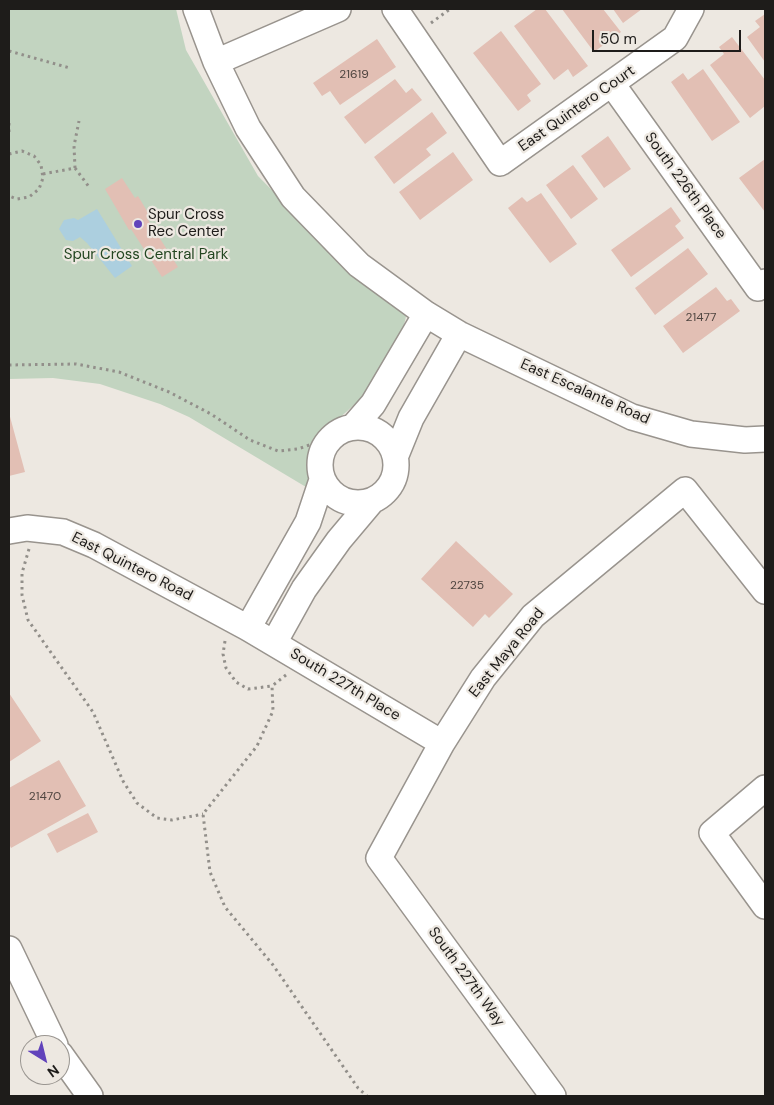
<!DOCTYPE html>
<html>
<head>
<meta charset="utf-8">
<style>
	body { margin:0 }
	#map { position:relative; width:774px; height:1105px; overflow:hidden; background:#ede8e1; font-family:"DM Sans",sans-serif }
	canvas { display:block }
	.frame { position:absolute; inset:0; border:10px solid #1e1c1a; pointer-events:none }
	.north { position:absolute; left:20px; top:1035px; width:50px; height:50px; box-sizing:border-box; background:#ede8e1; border:1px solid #9a9691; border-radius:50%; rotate:144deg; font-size:14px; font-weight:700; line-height:20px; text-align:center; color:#1e1c1a }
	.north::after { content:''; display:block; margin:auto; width:18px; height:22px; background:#6143bb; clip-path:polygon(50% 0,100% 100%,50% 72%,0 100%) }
	.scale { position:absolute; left:592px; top:30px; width:149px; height:22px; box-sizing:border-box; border:2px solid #1e1c1a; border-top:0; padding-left:6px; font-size:15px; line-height:18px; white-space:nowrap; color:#1e1c1a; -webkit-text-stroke:4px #ede8e1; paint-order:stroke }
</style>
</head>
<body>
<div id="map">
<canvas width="774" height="1105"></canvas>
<div class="frame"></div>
<div class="north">N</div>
<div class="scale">50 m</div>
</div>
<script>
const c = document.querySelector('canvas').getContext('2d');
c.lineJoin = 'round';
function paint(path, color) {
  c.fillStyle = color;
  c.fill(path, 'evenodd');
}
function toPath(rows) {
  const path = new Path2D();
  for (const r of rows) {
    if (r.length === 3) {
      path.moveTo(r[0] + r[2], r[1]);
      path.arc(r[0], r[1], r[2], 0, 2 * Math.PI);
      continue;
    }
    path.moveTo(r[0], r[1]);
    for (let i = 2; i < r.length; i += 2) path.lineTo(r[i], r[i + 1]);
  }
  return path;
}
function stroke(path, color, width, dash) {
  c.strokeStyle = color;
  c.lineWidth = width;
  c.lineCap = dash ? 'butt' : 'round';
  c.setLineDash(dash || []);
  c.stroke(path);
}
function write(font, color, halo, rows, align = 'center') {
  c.font = font + ' "DM Sans",sans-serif';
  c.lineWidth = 4.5;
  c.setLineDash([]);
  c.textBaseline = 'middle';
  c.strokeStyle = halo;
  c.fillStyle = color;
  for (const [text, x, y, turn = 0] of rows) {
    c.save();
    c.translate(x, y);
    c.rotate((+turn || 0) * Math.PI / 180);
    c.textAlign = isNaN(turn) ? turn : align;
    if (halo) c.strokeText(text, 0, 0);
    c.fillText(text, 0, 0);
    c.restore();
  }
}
const green = toPath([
	[9,9,176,9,186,50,258,176,337,256,407,312,400,343,377,384,334,423,319,450,311,490,189,417,160,404,100,384,53,378,9,379]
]);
const water = toPath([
	[97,209,132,266,115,278,87,243,80,237,73,241,66,240,59,229,64,220,74,218,78,220]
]);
const building = toPath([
	[537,9,545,9,588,66,573,77,568,69,554,80,514,26],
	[562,9,603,9,621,32,594,52],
	[613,9,642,9,623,23],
	[765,14,765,62,747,37,760,27,755,21],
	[501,31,541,84,527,95,531,101,518,111,473,53],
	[732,37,765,80,765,106,750,118,710,65,724,54,719,47],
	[377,39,396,67,340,105,330,91,322,96,313,83],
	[703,69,740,122,712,141,671,82,683,73,688,80],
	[395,79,406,93,412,88,422,100,365,144,344,117],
	[432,112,447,133,426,149,431,155,394,184,374,157],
	[608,136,631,169,604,188,581,156],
	[453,152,473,180,420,220,399,192],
	[765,159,765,212,739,178],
	[573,165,598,199,571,219,546,185],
	[122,178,135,198,138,196,150,216,147,218,178,267,162,277,131,229,129,230,105,189],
	[541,193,577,244,550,263,508,208,522,197,527,202],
	[671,207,681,221,675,226,684,238,631,277,611,250],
	[688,248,708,274,655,315,635,288],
	[716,287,727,301,731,299,740,311,683,353,663,326],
	[9,413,25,472,9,476],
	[456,541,513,594,489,618,485,614,473,627,421,579],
	[9,693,41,741,9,762],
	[59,760,86,806,11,848,9,844,9,788],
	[88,813,98,832,57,853,47,834]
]);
const path = toPath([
	[431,23,450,9],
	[9,51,70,68],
	[9,123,9,132],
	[9,154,22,151,34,156,41,165,43,178,39,189,29,197,17,199,9,196],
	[75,168,89,187],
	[43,174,75,168,74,146,79,121],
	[9,365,76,364,119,372,169,392,211,414,250,440,278,451,298,449,332,437],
	[29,549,22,573,22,595,28,620,93,712,123,781,137,803,157,818,172,820,203,814],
	[225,641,223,654,226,668,236,682,248,689,272,686],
	[286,675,272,686,273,711,257,746,203,814,210,872,225,907,273,965,358,1088,367,1096]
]);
const minor = toPath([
	[196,9,216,62,248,128,293,197,359,265,426,314,459,334,632,417,691,434,745,440,765,439],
	[395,9,500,163,675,38,691,9],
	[216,62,338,9],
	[612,84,758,288,765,282],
	[358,465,38],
	[353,427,373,404,426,314],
	[396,455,411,418,459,334],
	[9,531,27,528,63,532,94,545,248,628,442,743],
	[248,628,308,522,322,480],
	[274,643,304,589,339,540,371,502],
	[765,788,712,833,765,906],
	[9,949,55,1045],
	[60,1054,90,1096],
	[553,1096,379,858,442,743,483,678,533,616,685,490,765,591]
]);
const markers = [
	[138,224,5,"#6143bb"]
];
const numberNames = [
	["21619",354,75],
	["21477",701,318],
	["22735",467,586],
	["21470",45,797]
];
const streetNames = [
	["East Quintero Court",577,109,-35],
	["South 226th Place",685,186,54],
	["East Escalante Road",585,392,24],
	["East Quintero Road",132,567,27],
	["East Maya Road",507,653,-51],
	["South 227th Place",345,685,31],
	["South 227th Way",466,977,54]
];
const poiNames = [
	["Spur Cross",148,215],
	["Rec Center",148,232]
];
const parkNames = [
	["Spur Cross Central Park",146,255]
];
paint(green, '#c2d4c0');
paint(water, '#accfdf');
paint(building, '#e2bfb4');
stroke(minor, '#99948e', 28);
stroke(path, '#928f8a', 3, [2.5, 4]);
stroke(minor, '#fff', 25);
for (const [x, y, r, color] of markers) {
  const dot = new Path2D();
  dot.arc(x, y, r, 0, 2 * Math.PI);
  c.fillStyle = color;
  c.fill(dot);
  stroke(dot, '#ede8e1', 2);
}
write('12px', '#4f4540', null, numberNames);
write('15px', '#1e1c1a', '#ede8e1', streetNames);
write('15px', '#1e1c1a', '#ede8e1', poiNames, 'left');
write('15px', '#234621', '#ede8e1', parkNames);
</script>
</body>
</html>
